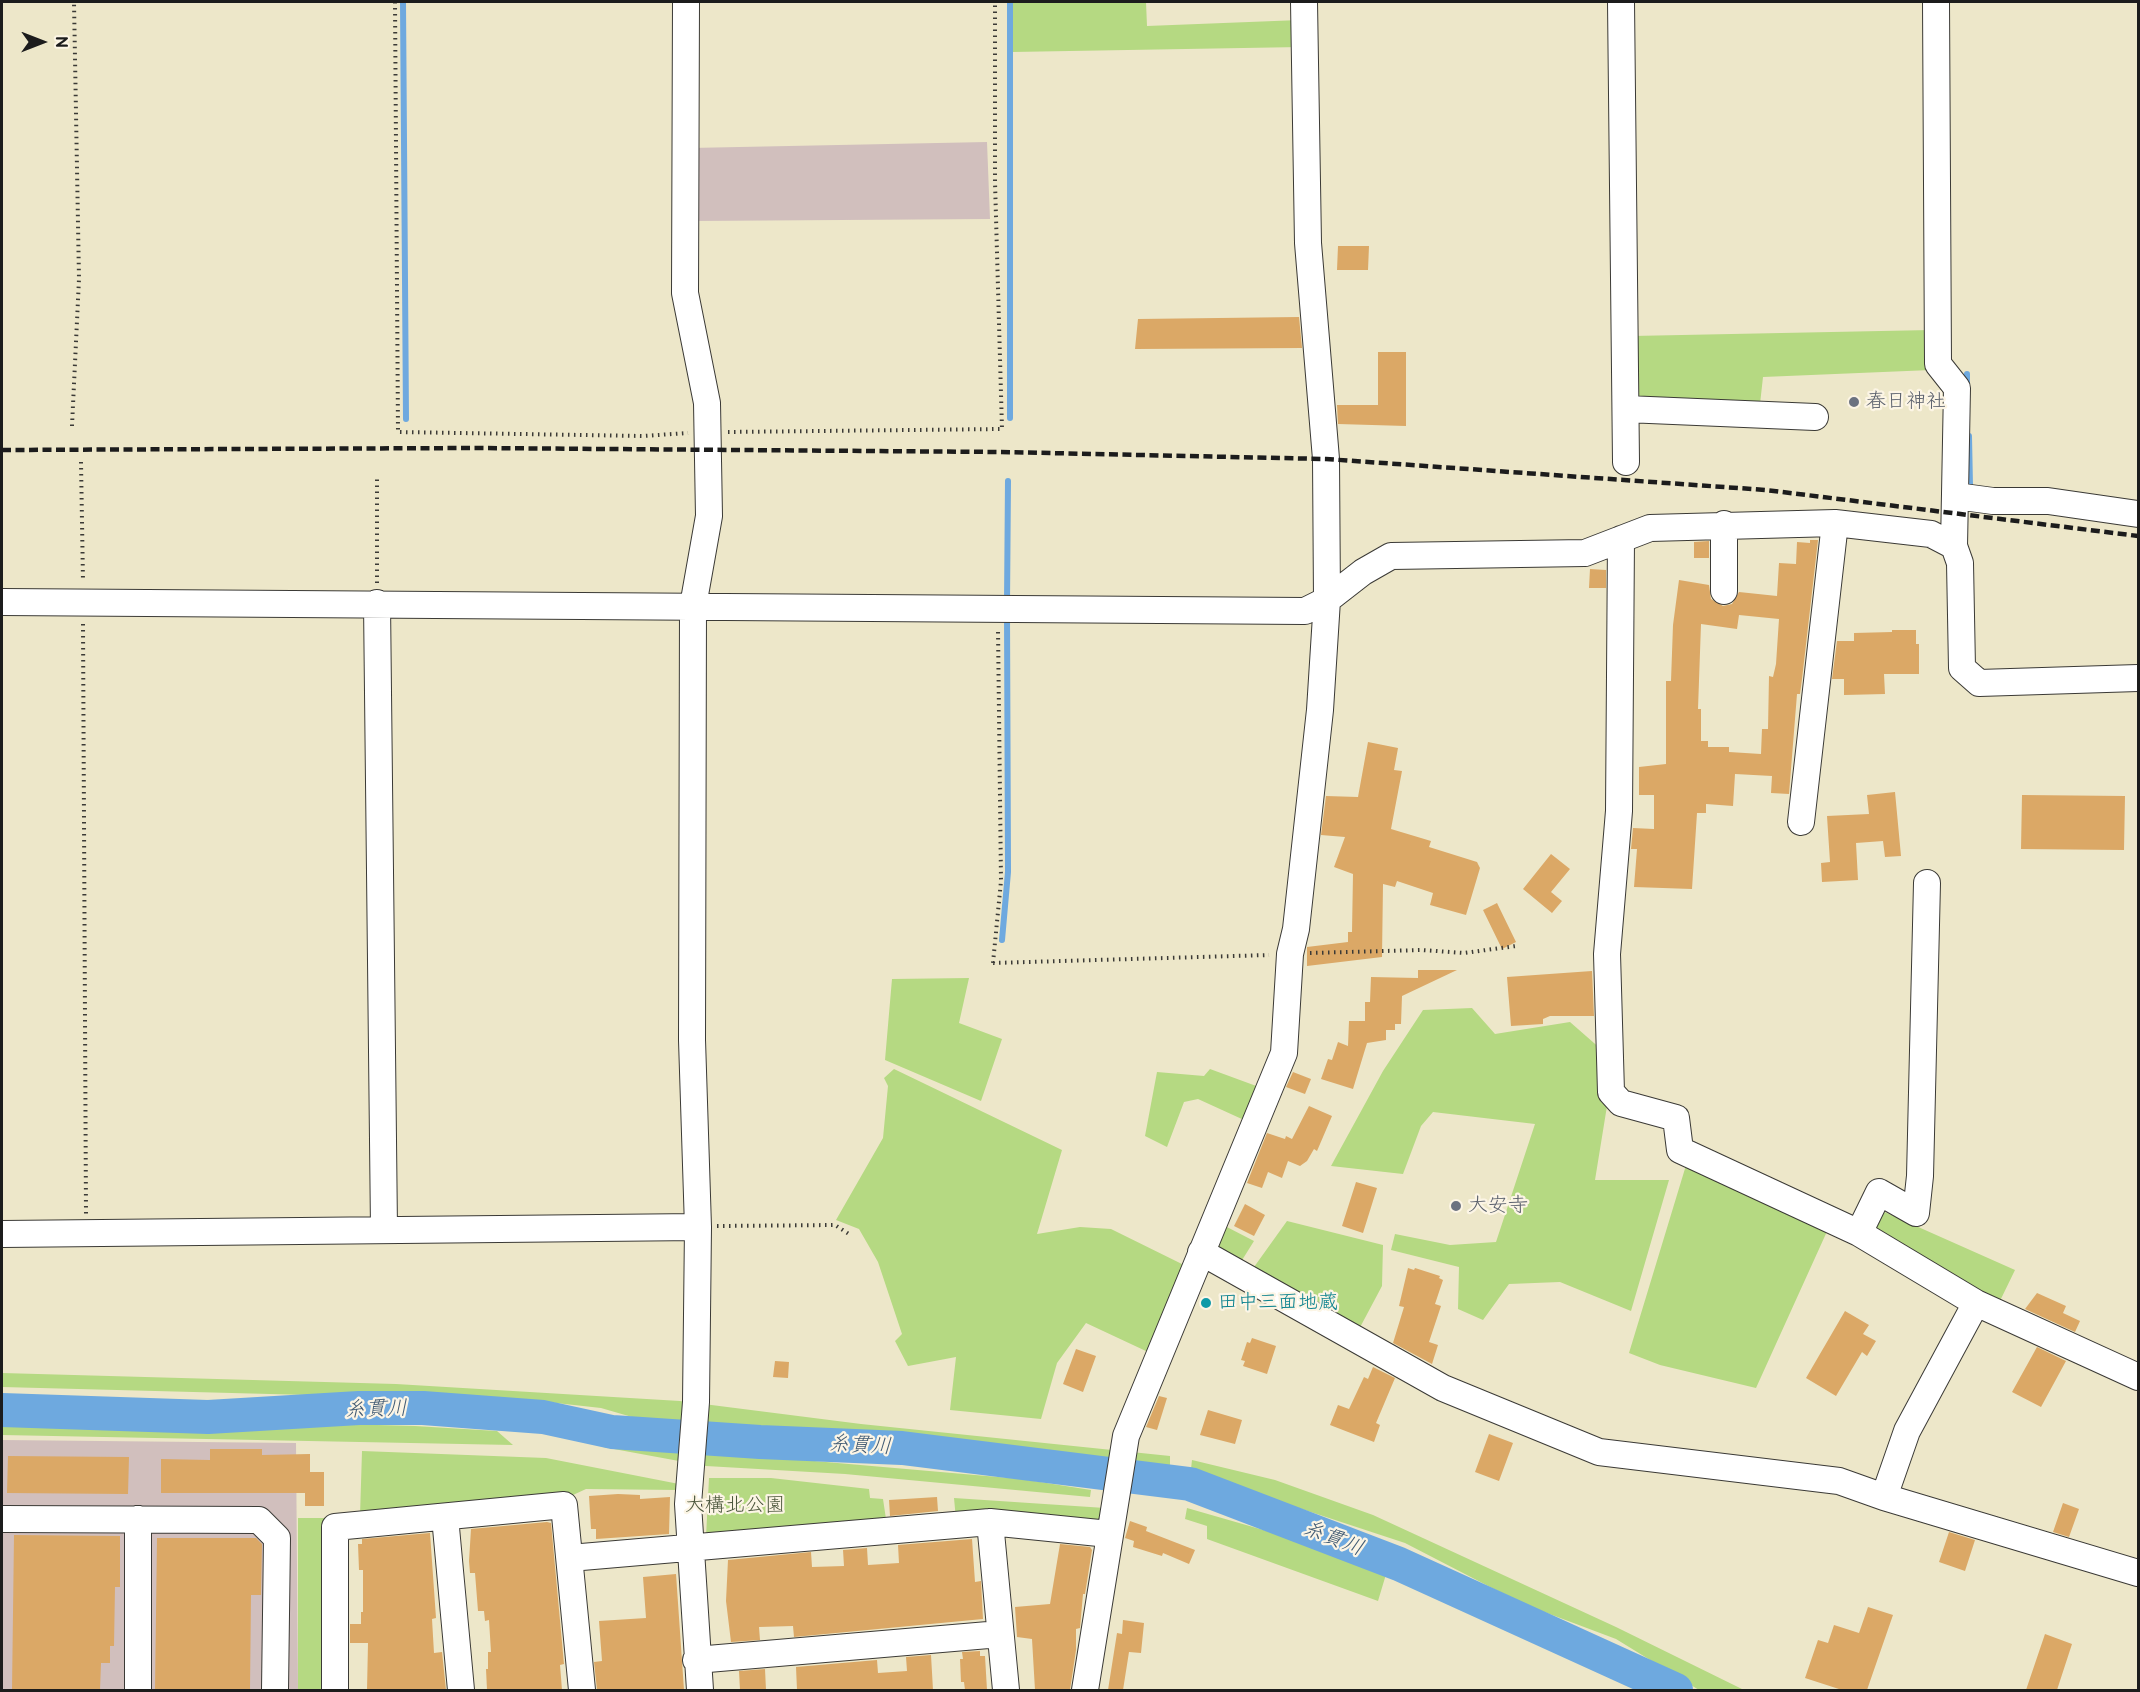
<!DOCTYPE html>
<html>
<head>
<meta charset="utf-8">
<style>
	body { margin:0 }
	#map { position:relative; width:2140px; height:1692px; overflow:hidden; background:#ede7c9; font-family:"Balsamiq Sans",sans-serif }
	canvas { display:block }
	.frame { position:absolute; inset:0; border:3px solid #1c1c1c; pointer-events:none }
	.north { position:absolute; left:12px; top:12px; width:60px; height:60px; -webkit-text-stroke:4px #fcf5e5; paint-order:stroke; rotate:90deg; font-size:16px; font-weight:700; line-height:24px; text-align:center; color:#1c1c1c }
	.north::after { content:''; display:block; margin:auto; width:21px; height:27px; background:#1c1c1c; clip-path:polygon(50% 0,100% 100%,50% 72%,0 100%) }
</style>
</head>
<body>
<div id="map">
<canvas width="2140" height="1692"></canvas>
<div class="frame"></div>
<div class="north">N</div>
</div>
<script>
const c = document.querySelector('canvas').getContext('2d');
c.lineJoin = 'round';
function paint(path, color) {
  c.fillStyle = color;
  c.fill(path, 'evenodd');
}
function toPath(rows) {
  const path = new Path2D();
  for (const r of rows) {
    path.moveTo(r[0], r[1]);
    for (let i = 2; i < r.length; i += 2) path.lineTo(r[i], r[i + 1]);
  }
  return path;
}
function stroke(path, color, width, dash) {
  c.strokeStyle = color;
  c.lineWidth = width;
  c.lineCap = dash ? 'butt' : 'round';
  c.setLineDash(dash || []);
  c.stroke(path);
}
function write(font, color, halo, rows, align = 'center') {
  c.font = font + ' "Balsamiq Sans","Klee One",sans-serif';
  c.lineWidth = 4.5;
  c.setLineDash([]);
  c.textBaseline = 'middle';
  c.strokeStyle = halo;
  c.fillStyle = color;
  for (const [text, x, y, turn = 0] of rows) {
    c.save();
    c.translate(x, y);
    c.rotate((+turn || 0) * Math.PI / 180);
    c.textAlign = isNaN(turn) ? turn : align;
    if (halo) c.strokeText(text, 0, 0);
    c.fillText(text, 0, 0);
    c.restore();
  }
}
const industrial = toPath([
	[987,142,990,219,693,221,690,148],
	[2,1440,296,1443,298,1690,2,1690]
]);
const green = toPath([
	[1013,2,1146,2,1147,26,1300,20,1301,47,1012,52],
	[1931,330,1931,370,1763,377,1760,404,1634,402,1632,336],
	[969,978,959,1023,1002,1039,981,1101,885,1060,892,979],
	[1472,1008,1495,1034,1570,1022,1602,1050,1607,1106,1595,1180,1669,1180,1631,1311,1560,1282,1509,1284,1483,1320,1458,1309,1459,1267,1391,1250,1395,1234,1450,1245,1496,1242,1535,1124,1433,1112,1421,1126,1403,1174,1331,1166,1383,1071,1423,1010],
	[894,1069,1062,1150,1037,1234,1080,1227,1111,1229,1188,1267,1148,1352,1086,1323,1057,1363,1041,1419,950,1410,956,1357,908,1366,895,1341,902,1334,878,1262,859,1229,836,1220,883,1138,888,1086,884,1078],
	[1210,1069,1259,1087,1244,1120,1198,1099,1184,1102,1167,1147,1145,1136,1157,1072,1204,1076],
	[1687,1162,1829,1227,1756,1388,1660,1365,1629,1353],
	[1880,1210,2015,1270,1998,1305,1872,1226],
	[1287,1221,1383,1245,1382,1286,1357,1333,1239,1288],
	[1223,1225,1254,1241,1229,1281,1204,1267],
	[2,1373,396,1384,680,1401,861,1424,1170,1456,1170,1470,946,1441,795,1433,632,1417,601,1408,538,1401,2,1387],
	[2,1415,415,1426,497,1431,513,1445,2,1435],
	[598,1435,665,1448,1021,1479,1091,1490,1090,1497,845,1474,706,1466,603,1447],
	[362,1451,546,1458,679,1484,679,1490,586,1489,573,1495,360,1516],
	[1192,1460,1275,1480,1373,1515,1616,1627,1744,1690,1699,1690,1616,1639,1523,1604,1405,1543,1250,1492,1190,1478],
	[709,1478,771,1478,869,1489,870,1498,883,1499,886,1519,706,1537],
	[954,1498,1105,1508,1103,1517,1093,1525,957,1530],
	[1187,1508,1333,1550,1387,1571,1378,1601,1207,1539,1207,1526,1185,1519],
	[298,1518,325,1518,326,1690,298,1690]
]);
const stream = toPath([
	[403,2,406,419],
	[1010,2,1010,418],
	[1967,374,1967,386],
	[1969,436,1970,486],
	[1007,603,1008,481],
	[1002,940,1008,872,1007,614]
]);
const river = toPath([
	[2,1410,208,1417,359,1408,423,1408,543,1417,612,1432,760,1442,902,1448,1190,1484,1399,1564,1676,1690]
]);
const building = toPath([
	[1338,246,1369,246,1368,270,1337,270],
	[1299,317,1302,348,1135,349,1138,319],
	[1378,352,1406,352,1406,426,1338,424,1337,405,1378,405],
	[1810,540,1818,540,1802,679,1800,694,1797,694,1789,794,1771,793,1772,776,1735,774,1733,806,1706,804,1706,813,1697,813,1692,889,1634,887,1637,849,1631,849,1633,828,1654,829,1654,795,1639,795,1639,767,1666,764,1666,681,1671,681,1673,625,1679,580,1709,585,1711,599,1723,606,1732,604,1739,592,1777,596,1779,563,1796,564,1797,542,1810,543],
	[1739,615,1779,619,1776,664,1773,677,1769,676,1768,729,1762,729,1761,754,1729,752,1729,747,1708,747,1708,741,1701,741,1701,709,1698,709,1701,624,1737,629],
	[1709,541,1709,558,1694,558,1694,542],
	[1590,569,1606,570,1606,588,1589,588],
	[1892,630,1916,630,1916,644,1919,644,1919,674,1884,674,1885,694,1844,695,1844,679,1832,679,1837,641,1854,641,1854,633,1892,632],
	[1368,742,1398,748,1394,770,1402,771,1391,829,1431,841,1429,847,1477,862,1480,868,1466,915,1430,905,1433,893,1397,881,1395,887,1383,884,1382,957,1307,966,1307,947,1348,942,1348,932,1352,932,1353,874,1334,867,1345,837,1321,835,1326,796,1358,797],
	[1895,792,1901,856,1885,857,1883,841,1856,843,1858,880,1822,882,1821,863,1830,862,1827,816,1869,814,1867,795],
	[2022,795,2125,796,2124,850,2021,849],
	[1551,854,1570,869,1551,892,1562,901,1552,913,1523,889],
	[1497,903,1516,942,1502,949,1483,910],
	[1418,970,1457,970,1402,996,1401,1024,1395,1024,1395,1030,1386,1030,1386,1040,1367,1043,1353,1089,1321,1079,1328,1059,1332,1060,1338,1042,1348,1046,1349,1021,1365,1021,1365,1002,1370,1002,1371,977,1418,978],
	[1592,971,1594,1016,1550,1016,1543,1019,1543,1024,1511,1026,1507,977],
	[1293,1072,1311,1079,1305,1094,1286,1087],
	[1309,1106,1332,1116,1317,1151,1314,1149,1307,1161,1300,1166,1288,1161,1282,1178,1268,1172,1262,1188,1247,1183,1267,1133,1285,1139,1286,1136,1292,1139],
	[1356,1182,1377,1188,1363,1233,1342,1226],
	[1245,1204,1265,1215,1254,1236,1234,1226],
	[1408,1268,1414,1270,1415,1268,1440,1276,1439,1278,1443,1280,1435,1304,1441,1306,1429,1342,1438,1345,1432,1364,1393,1343,1404,1307,1399,1306],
	[2037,1293,2066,1306,2063,1313,2080,1321,2075,1332,2025,1309],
	[1845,1311,1869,1325,1863,1334,1876,1341,1867,1356,1862,1352,1836,1396,1806,1378],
	[1252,1338,1276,1346,1267,1374,1243,1366,1245,1361,1241,1360,1247,1342,1250,1343],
	[2037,1347,2066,1361,2041,1407,2012,1392],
	[1076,1349,1096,1356,1083,1392,1063,1384],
	[775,1361,789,1362,788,1378,773,1377],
	[1373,1367,1395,1378,1376,1423,1380,1425,1374,1442,1330,1425,1338,1405,1349,1409,1364,1377,1368,1379],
	[1159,1396,1167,1398,1157,1430,1146,1427],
	[1208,1410,1242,1420,1235,1444,1200,1435],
	[1489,1434,1513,1443,1499,1481,1475,1472],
	[210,1449,262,1449,262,1455,310,1454,310,1472,324,1472,324,1506,305,1506,305,1493,161,1493,161,1459,210,1460],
	[8,1456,129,1457,128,1494,7,1493],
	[618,1494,640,1495,640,1499,670,1497,669,1534,596,1539,596,1529,591,1529,589,1496],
	[937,1497,938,1511,890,1516,889,1500],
	[2063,1503,2079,1509,2069,1537,2053,1532],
	[1130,1521,1147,1527,1146,1531,1195,1550,1189,1564,1163,1553,1162,1556,1133,1547,1134,1541,1125,1538],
	[547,1522,551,1523,564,1664,560,1665,562,1690,487,1690,486,1669,488,1669,488,1652,491,1652,489,1620,485,1621,484,1611,478,1611,475,1573,470,1573,469,1561,471,1529],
	[1949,1532,1975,1540,1965,1571,1939,1562],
	[430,1533,436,1618,432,1619,434,1653,442,1652,446,1690,367,1690,368,1643,350,1643,350,1624,361,1624,361,1612,363,1612,363,1570,359,1570,358,1544,362,1544,362,1539],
	[14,1535,120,1536,120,1587,115,1587,114,1646,110,1646,110,1663,101,1663,100,1690,12,1690],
	[157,1538,256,1538,262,1544,261,1595,251,1595,250,1690,155,1690],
	[972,1539,975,1582,981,1581,983,1619,794,1637,793,1626,759,1627,760,1640,731,1642,726,1601,728,1560,811,1552,812,1567,844,1566,843,1550,867,1548,868,1565,899,1563,898,1545],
	[1060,1544,1090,1547,1092,1550,1085,1594,1083,1594,1080,1628,1076,1629,1076,1650,1070,1690,1035,1690,1032,1639,1017,1637,1015,1607,1050,1604],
	[676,1574,684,1690,597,1690,594,1662,602,1661,599,1621,646,1618,643,1577],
	[1868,1607,1893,1615,1867,1690,1842,1690,1805,1678,1818,1640,1828,1643,1834,1625,1859,1633],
	[1123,1620,1144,1623,1141,1653,1129,1652,1123,1690,1108,1690,1117,1633,1122,1634],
	[2045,1634,2072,1644,2057,1690,2026,1690],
	[980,1651,980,1656,985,1656,987,1690,965,1690,964,1682,961,1682,960,1659,963,1659,962,1652],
	[931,1655,933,1690,797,1690,796,1667,877,1660,878,1673,907,1671,906,1657],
	[765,1669,766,1690,740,1690,739,1671]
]);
const path = toPath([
	[395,2,398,432,643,436,688,433],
	[72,426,79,279,74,2],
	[728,432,1002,429,995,182,995,2],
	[81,462,83,581],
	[377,583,377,476],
	[83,624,86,1214],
	[1310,953,1422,950,1464,953,1516,946],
	[993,963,1269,955],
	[993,963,1001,881,998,629],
	[717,1226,835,1225,849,1234]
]);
const minor = toPath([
	[686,2,685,293,707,403,709,516,693,606,692,1040,698,1227,696,1402,688,1504,700,1690],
	[1621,2,1626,462],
	[1936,2,1938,364,1957,388,1954,546,1960,563,1962,668,1979,683,2138,678],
	[1626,409,1815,417],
	[1956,496,1993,501,2048,501,2138,514],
	[1621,539,1619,811,1607,954,1611,1092,1621,1103,1676,1118,1680,1150,1859,1233,1976,1303,2138,1377],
	[1724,591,1724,524],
	[2,602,1305,611,1327,600,1363,572,1391,556,1585,553,1650,528,1835,523,1931,534,1954,546],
	[377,603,384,1229],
	[1801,822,1835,523],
	[1859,1233,1879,1192,1916,1213,1920,1176,1927,883],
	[2,1234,698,1227],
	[1201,1252,1443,1388,1599,1452,1839,1481,1884,1497,2138,1573],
	[1884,1497,1907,1431,1976,1303],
	[445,1517,461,1690],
	[2,1519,259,1520,277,1538,275,1690],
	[138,1519,138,1690],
	[990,1522,1006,1690],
	[570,1558,990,1522,1109,1534],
	[696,1660,1000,1634],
	[335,1690,335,1527,564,1505,582,1690],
	[1085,1690,1126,1436,1284,1053,1290,954,1296,929,1320,710,1327,600,1326,459,1308,243,1304,2]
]);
const rail = toPath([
	[2,450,476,448,1001,452,1326,459,1766,490,2138,536]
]);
const markers = [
	[1854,402,6,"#6b7280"],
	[1456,1206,6,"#6b7280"],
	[1206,1303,6,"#0f9aa8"]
];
const worshipNames = [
	["春日神社",1866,402],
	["大安寺",1468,1206]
];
const cultureNames = [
	["田中三面地蔵",1218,1303]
];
const parkNames = [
	["大構北公園",735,1506]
];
const waterNames = [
	["糸貫川",376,1410,-2],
	["糸貫川",860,1446,3],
	["糸貫川",1333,1539,21]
];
paint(industrial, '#d1bfbd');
paint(green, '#b5d982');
stroke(stream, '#6ea9df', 6);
stroke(river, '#6ea9df', 34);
paint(building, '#dba866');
stroke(minor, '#3b3a36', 28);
stroke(path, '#3b3a36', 4, [1.5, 4.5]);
stroke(minor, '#fff', 26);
stroke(rail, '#1c1c1c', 4.5, [9, 4.5]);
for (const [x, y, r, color] of markers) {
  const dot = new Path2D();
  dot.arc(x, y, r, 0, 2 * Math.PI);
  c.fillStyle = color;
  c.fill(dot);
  stroke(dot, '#fcf5e5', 2);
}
write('20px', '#5b616d', '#fcf5e5', worshipNames, 'left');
write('20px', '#0d838f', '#fcf5e5', cultureNames, 'left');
write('20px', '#4a553b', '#fcf5e5', parkNames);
write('italic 21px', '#415b74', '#fcf5e5', waterNames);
</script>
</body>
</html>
